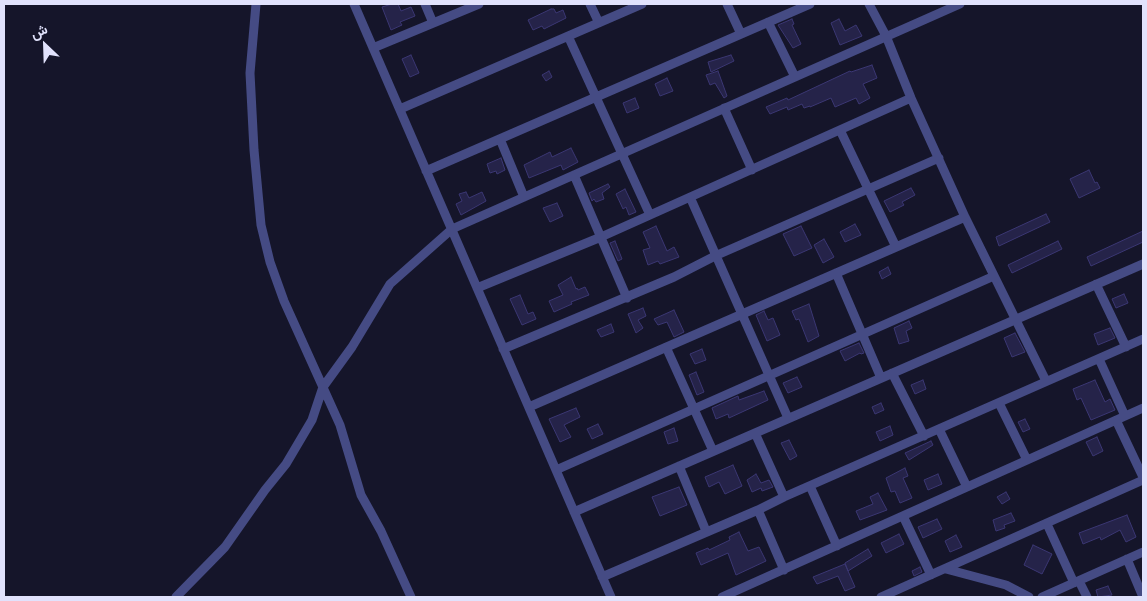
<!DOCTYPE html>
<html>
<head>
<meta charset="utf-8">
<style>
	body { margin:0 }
	#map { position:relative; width:1147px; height:601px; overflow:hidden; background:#15152a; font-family:Arial,Vazirmatn,sans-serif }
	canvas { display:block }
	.frame { position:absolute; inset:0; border:5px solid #e1e2fc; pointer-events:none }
	.north { position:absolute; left:20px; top:20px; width:50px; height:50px; -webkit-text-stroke:4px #15152a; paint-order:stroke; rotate:336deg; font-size:14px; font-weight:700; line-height:20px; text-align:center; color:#e1e2fc }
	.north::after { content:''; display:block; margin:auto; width:18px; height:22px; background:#e1e2fc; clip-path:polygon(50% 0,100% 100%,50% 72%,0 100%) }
</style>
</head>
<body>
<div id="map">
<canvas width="1147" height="601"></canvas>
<div class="frame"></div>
<div class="north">ش</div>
</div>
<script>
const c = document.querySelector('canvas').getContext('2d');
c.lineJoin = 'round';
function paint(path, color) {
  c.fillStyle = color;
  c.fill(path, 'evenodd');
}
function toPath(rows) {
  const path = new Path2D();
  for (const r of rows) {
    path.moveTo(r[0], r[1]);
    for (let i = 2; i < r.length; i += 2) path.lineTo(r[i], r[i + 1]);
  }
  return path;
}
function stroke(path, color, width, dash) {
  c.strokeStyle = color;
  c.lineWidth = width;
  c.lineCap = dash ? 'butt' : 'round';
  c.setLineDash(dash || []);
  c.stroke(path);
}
const building = toPath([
	[392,4,398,4,401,11,411,7,415,16,400,22,402,25,391,30,382,7,392,4],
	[551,9,554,9,556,13,563,10,566,18,544,29,542,26,533,30,528,20,551,9],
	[792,19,794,24,792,25,801,44,793,48,778,25,792,19],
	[839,19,845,31,856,25,862,36,840,45,831,23,839,19],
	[411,55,419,73,410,77,402,59,411,55],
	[731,55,734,61,711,72,708,62,731,55],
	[872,65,877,78,863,84,870,98,859,104,856,98,835,107,831,98,810,107,810,106,804,108,802,104,788,110,787,107,770,114,766,107,787,98,788,100,850,71,851,72,872,65],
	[549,71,552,77,546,81,542,75,549,71],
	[718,71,727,96,724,98,715,83,710,85,706,75,718,71],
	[667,78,673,91,660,96,655,84,667,78],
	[635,98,639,108,627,113,623,103,635,98],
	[571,148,578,162,563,170,561,165,529,178,524,165,550,152,552,157,571,148],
	[501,158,505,170,497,174,496,171,490,173,487,164,501,158],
	[1089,170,1095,183,1097,182,1100,188,1079,198,1070,179,1089,170],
	[608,184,610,187,602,193,604,199,596,202,594,199,592,201,589,193,608,184],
	[911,188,915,195,902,202,904,205,890,212,884,201,911,188],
	[625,189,636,212,629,215,626,207,623,209,616,194,625,189],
	[466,192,469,198,482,192,486,201,461,215,456,204,462,201,459,194,466,192],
	[557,203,563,216,550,222,543,208,557,203],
	[1046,214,1050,222,999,246,996,237,1046,214],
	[855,224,861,235,845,242,840,232,855,224],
	[656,226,667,251,674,247,679,257,660,264,658,261,648,265,643,250,650,248,643,232,656,226],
	[801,226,812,248,794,256,783,234,801,226],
	[1143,231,1143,242,1091,266,1087,257,1143,231],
	[824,239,834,257,823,263,814,245,824,239],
	[615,241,622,259,618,261,610,243,615,241],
	[1058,241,1062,249,1012,273,1008,265,1058,241],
	[888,267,891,274,882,279,879,272,888,267],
	[571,277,576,289,577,288,578,290,585,287,589,295,571,302,572,304,554,312,549,301,563,295,558,285,571,277],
	[1124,294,1128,303,1116,308,1112,299,1124,294],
	[520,295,528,314,533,312,536,319,522,325,510,299,520,295],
	[809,304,819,336,808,342,799,319,796,320,792,311,809,304],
	[643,308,646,316,638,320,643,328,636,333,628,314,643,308],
	[674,310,684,332,674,337,667,322,658,325,654,319,674,310],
	[764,311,768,320,773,318,780,335,767,341,756,315,764,311],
	[909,321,912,328,906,331,909,341,899,344,894,328,909,321],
	[611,324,614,332,601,337,597,330,611,324],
	[1110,328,1115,338,1098,345,1094,334,1110,328],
	[1015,333,1025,352,1012,357,1004,338,1015,333],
	[859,343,864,353,861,354,860,353,845,361,840,351,859,343],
	[702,349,706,360,695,364,690,354,702,349],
	[696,372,704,392,697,395,689,375,696,372],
	[797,377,802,387,788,393,783,383,797,377],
	[923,380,926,389,915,394,911,385,923,380],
	[1095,380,1105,402,1110,399,1115,410,1091,420,1081,398,1077,400,1073,389,1095,380],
	[764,391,768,400,729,418,728,414,716,419,712,408,738,396,739,400,764,391],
	[881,403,884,410,875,414,872,407,881,403],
	[576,408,580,417,564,425,571,437,560,442,549,419,576,408],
	[1025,419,1030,429,1023,432,1018,422,1025,419],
	[598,424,603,434,592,439,587,429,598,424],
	[890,426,893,435,880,441,876,432,890,426],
	[674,428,678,441,668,444,664,432,674,428],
	[1097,437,1103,451,1093,456,1086,442,1097,437],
	[789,440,797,456,790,460,781,443,789,440],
	[931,441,933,445,909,460,905,453,931,441],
	[733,465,742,486,725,494,719,482,709,487,705,477,733,465],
	[905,468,908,476,903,478,912,498,900,503,895,491,891,492,886,478,905,468],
	[756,474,761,483,769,480,773,487,762,491,761,488,752,492,747,480,756,474],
	[938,474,942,484,928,490,924,480,938,474],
	[679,487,687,505,660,516,652,497,679,487],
	[1006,492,1010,499,1002,504,997,497,1006,492],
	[878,493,887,510,860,520,856,511,873,504,870,497,878,493],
	[1011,513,1015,521,1004,525,1005,528,996,531,993,520,1011,513],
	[1127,515,1136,537,1126,542,1120,530,1101,540,1100,537,1083,544,1079,533,1127,515],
	[937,519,942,529,923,538,918,527,937,519],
	[739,532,748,551,759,547,766,561,736,575,728,553,701,565,696,553,708,548,709,550,730,540,729,537,739,532],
	[899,534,904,544,886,553,881,543,899,534],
	[956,535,962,547,950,552,945,541,956,535],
	[1033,545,1052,554,1042,574,1024,565,1033,545],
	[868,549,872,556,848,571,845,563,868,549],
	[845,564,855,587,845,591,838,576,817,584,813,577,845,564],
	[920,567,922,572,914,576,912,571,920,567],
	[1108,586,1112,595,1098,597,1096,590,1108,586]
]);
const minor = toPath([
	[256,4,250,73,254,150,261,225,270,262,284,301,340,425,361,495,381,531,411,597],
	[354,4,611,597],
	[425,4,433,23],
	[590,4,599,23],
	[727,4,741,34],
	[869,4,886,36,911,98,965,217,1046,381],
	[768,22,795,77],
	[568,36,650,215],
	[373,48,479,4],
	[724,108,752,170],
	[400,109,642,4],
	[840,130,896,247],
	[500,139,524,197],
	[426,171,810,4],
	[574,175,627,298],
	[690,197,788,418],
	[836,273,881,378],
	[1096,284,1126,347],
	[477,288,601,237,911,98],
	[666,347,713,451],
	[503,349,674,277,715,256,939,158],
	[1099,359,1125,416],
	[892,373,924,436],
	[999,403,1027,460],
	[529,407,965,217],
	[1116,420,1143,477],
	[939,429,967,487],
	[755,433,784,497],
	[679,466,706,531],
	[556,470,994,276],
	[810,486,837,546],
	[758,510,784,570],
	[574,512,1143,264],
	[903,516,931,575],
	[1047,524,1074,583],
	[1127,559,1143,597],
	[946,569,1006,585,1029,597],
	[602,577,758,510,784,497,1143,339],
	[1079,581,1087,597],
	[176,597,225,547,265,490,286,464,312,420,323,387,352,347,390,284,452,229,960,4],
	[722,597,1143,408],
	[881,597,1143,480],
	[1042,597,1143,552]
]);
paint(building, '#252349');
stroke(building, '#3b3773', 1);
stroke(minor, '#454b84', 9);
</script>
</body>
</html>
